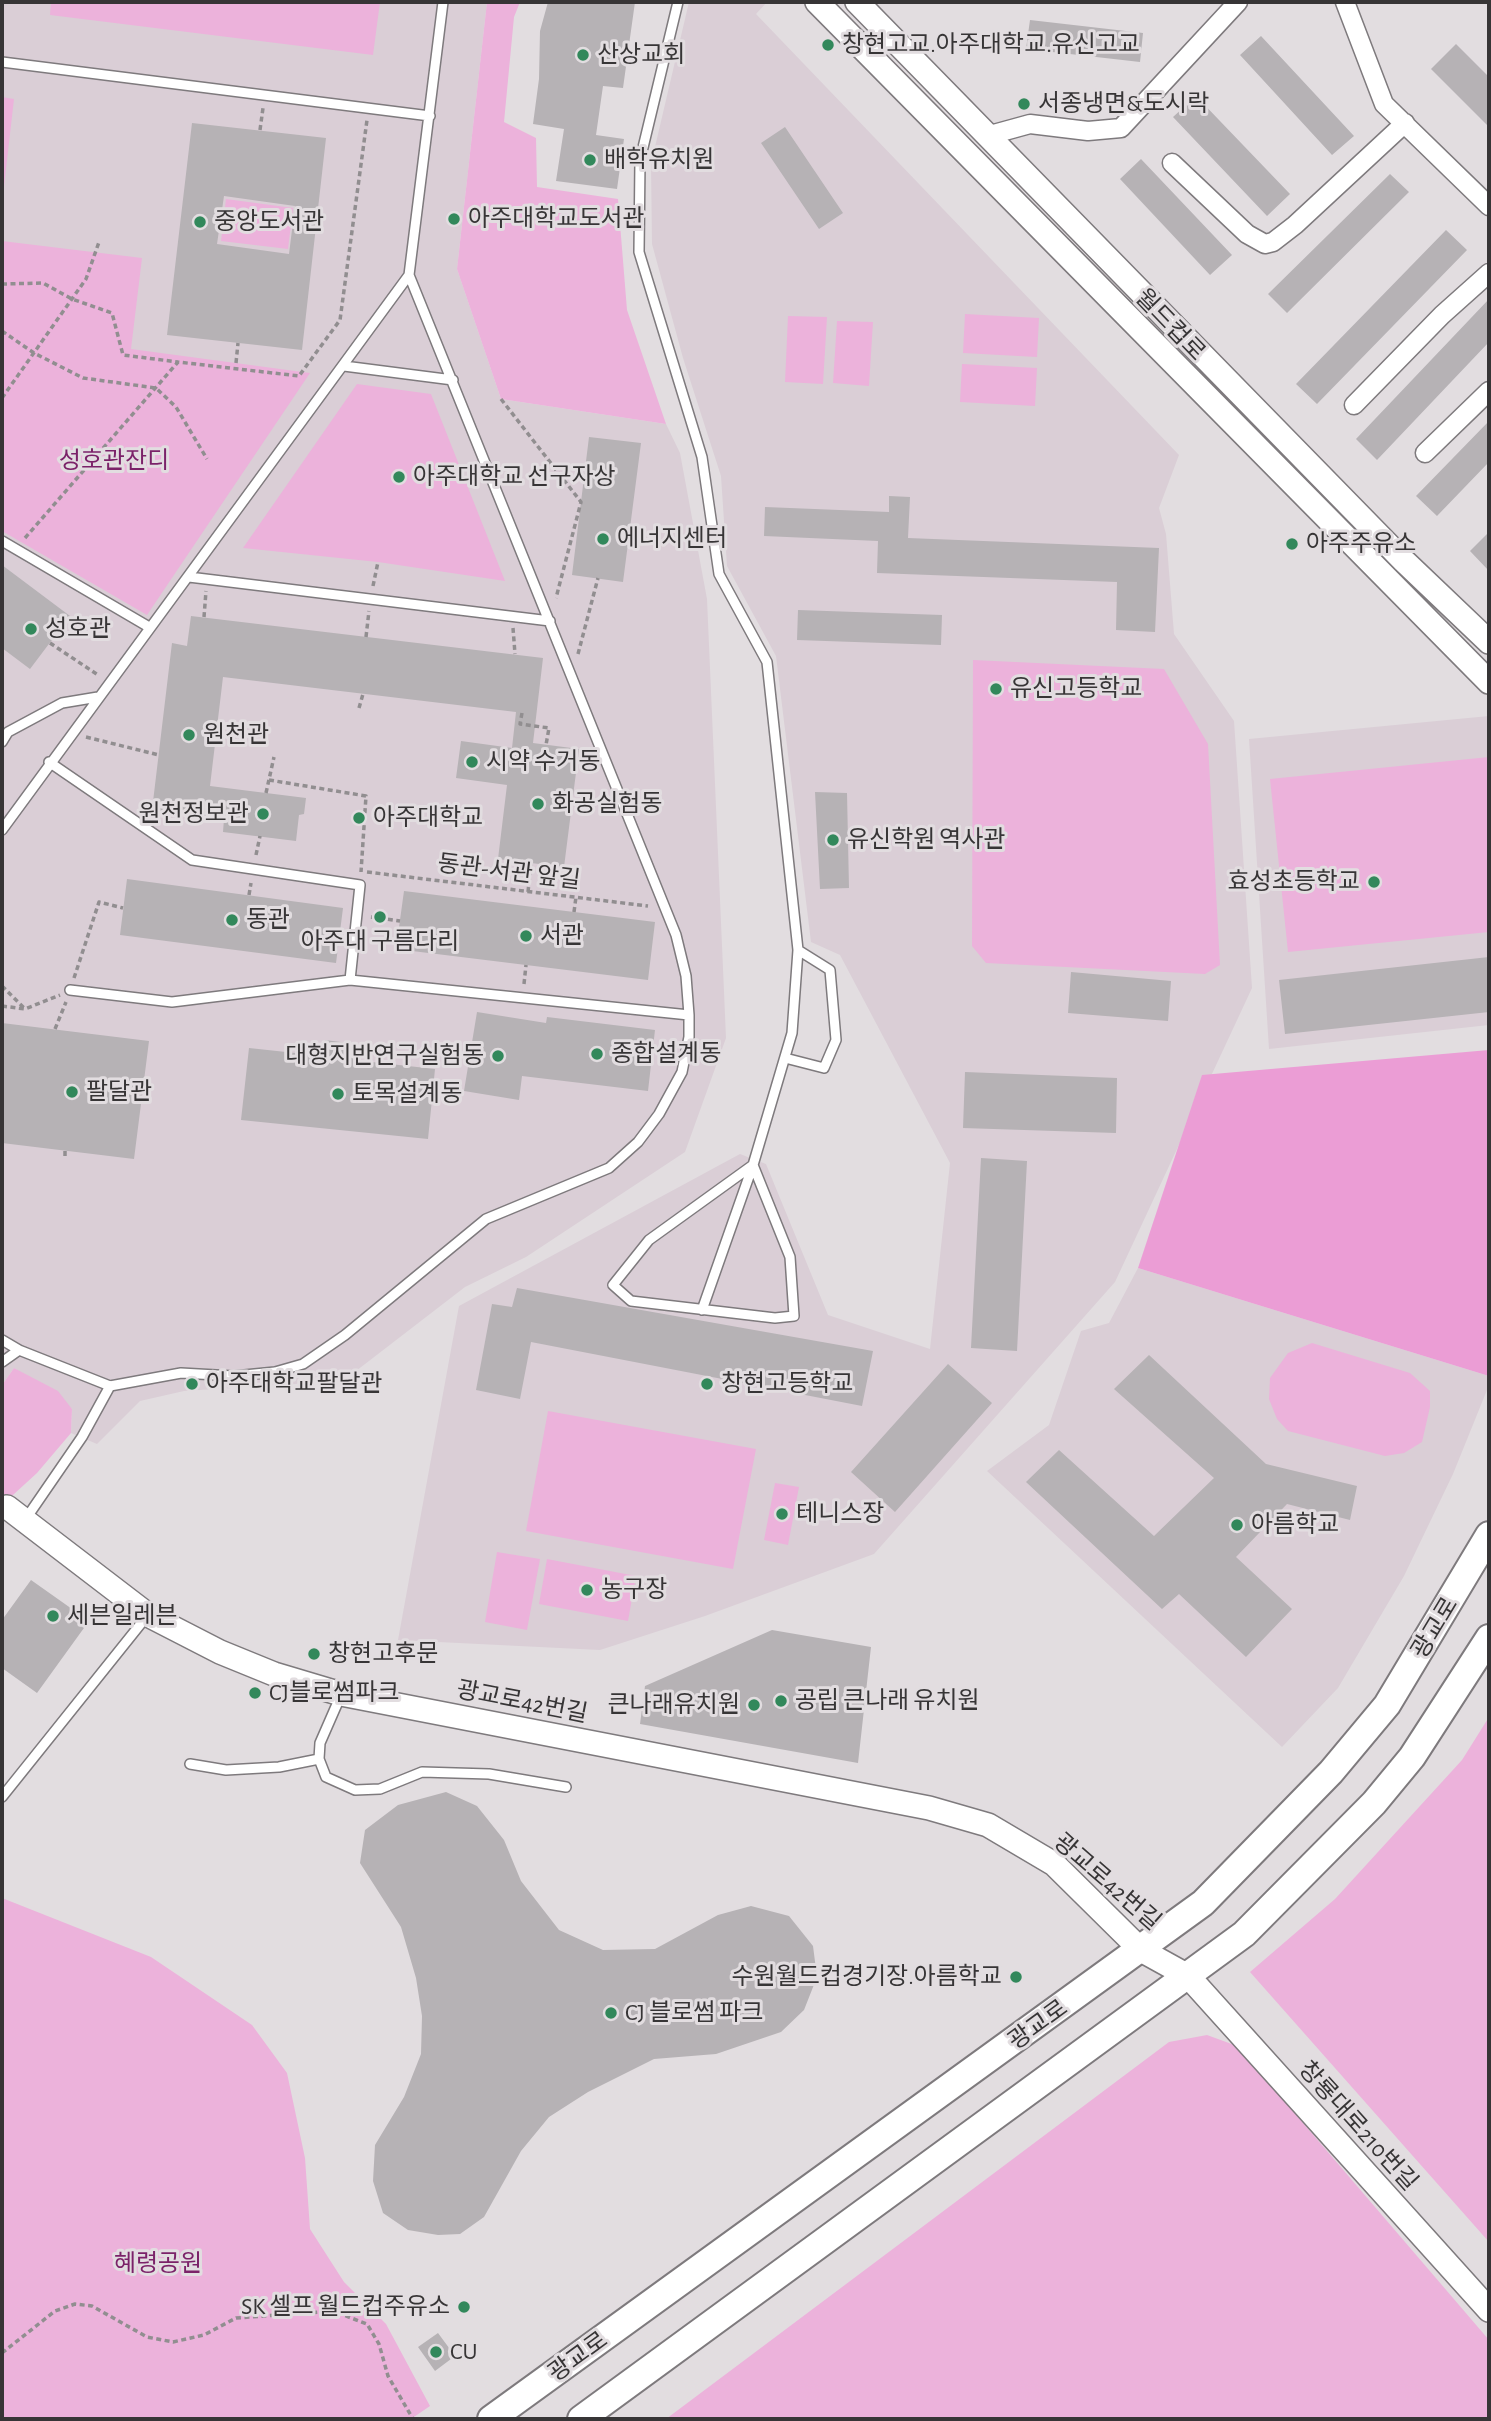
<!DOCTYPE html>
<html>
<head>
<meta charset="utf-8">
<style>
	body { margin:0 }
	#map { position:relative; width:1491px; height:2421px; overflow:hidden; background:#e2dde0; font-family:"Alegreya Sans",sans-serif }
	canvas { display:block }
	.frame { position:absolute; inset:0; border:4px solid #373536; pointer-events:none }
</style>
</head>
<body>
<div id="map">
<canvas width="1491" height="2421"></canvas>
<div class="frame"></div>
</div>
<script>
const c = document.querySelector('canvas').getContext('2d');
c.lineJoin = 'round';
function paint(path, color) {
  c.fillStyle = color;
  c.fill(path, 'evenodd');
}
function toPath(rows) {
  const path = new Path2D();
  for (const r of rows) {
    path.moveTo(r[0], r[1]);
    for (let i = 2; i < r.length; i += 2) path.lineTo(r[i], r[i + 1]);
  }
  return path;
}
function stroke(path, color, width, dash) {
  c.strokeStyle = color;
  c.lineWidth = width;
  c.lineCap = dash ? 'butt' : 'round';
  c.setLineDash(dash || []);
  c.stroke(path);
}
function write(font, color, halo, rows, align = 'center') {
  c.font = font + ' "Alegreya Sans","Noto Sans KR",sans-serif';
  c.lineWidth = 6;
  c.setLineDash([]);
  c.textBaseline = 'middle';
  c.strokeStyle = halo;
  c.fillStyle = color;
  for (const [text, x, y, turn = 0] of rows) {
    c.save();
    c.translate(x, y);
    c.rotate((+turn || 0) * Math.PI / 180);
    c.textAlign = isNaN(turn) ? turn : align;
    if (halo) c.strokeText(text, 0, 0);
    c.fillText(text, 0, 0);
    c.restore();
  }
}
const built = toPath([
	[2,2,487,2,457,269,501,399,666,424,680,453,707,599,726,1038,685,1152,526,1257,465,1287,343,1381,184,1391,140,1401,97,1444,71,1433,72,1409,14,1368,2,1385],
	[689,2,767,2,756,14,1179,455,1159,508,1166,534,1174,634,1234,721,1252,988,1115,1282,874,1554,705,1616,600,1650,398,1640,459,1306,740,1154,766,1164,828,1315,930,1349,950,1163,840,955,811,942,776,656,727,566,721,476,683,358,652,244,651,164],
	[1489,716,1489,1025,1269,1049,1249,739],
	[1138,1268,1489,1376,1489,1385,1453,1474,1404,1576,1338,1688,1282,1747,987,1471,1049,1425,1081,1331,1109,1323]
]);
const green = toPath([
	[51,2,380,2,373,55,50,15],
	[487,2,520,2,514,17,504,122,536,138,537,187,618,199,627,310,666,424,501,399,457,269],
	[2,97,14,99,2,204],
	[226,199,293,208,288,249,221,241],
	[2,241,142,258,131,349,310,373,147,615,2,531],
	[965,314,1039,318,1037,357,963,353],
	[788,316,827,317,823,384,785,382],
	[837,321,873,322,869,386,833,383],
	[962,364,1037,368,1035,406,960,402],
	[357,384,431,394,505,581,378,562,243,548],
	[973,660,1164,669,1208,744,1220,965,1205,974,986,963,972,946],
	[1489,757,1489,932,1288,952,1270,779],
	[1312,1343,1410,1373,1430,1391,1430,1407,1422,1442,1404,1453,1385,1456,1288,1431,1277,1419,1269,1399,1270,1378,1288,1353],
	[14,1368,58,1391,72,1409,71,1433,37,1473,2,1505,2,1385],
	[548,1411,756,1449,733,1569,526,1531],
	[775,1483,799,1487,788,1545,764,1540],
	[497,1552,540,1559,527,1630,485,1622],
	[547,1559,636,1576,628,1621,539,1604],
	[1489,1717,1489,2242,1250,1972,1335,1899,1462,1760],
	[2,1898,151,1957,252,2025,287,2073,305,2158,310,2229,344,2282,386,2324,430,2406,411,2419,2,2419],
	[1207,2035,1237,2046,1489,2340,1489,2419,666,2419,1169,2042]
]);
const water = toPath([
	[1489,1050,1489,1376,1138,1268,1202,1075]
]);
const building = toPath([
	[548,2,635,2,623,88,603,86,596,135,624,139,617,189,556,181,564,129,533,124,539,79,540,31],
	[1030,20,1143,33,1140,62,1026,49],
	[1261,36,1354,136,1332,155,1240,55],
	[1456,44,1489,77,1489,127,1431,69],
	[1196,96,1290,194,1267,216,1173,117],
	[192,123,326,138,302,350,167,335],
	[224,196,295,206,289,254,217,244],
	[785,127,843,213,819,229,761,143],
	[1141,159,1232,255,1210,275,1120,179],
	[1390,174,1409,192,1287,313,1268,294],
	[1446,230,1467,250,1317,404,1296,384],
	[1489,299,1489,342,1377,460,1356,439],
	[1489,421,1489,462,1437,516,1416,496],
	[589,437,641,443,623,582,572,575],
	[889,496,910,497,908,538,1159,548,1155,632,1116,630,1117,582,877,573,878,541,764,536,765,507,889,512],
	[1489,532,1489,571,1470,551],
	[2,565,70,616,30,669,2,648],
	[798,610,942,615,941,645,797,640],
	[191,616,543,658,533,743,579,749,564,867,498,859,507,785,456,778,461,741,512,748,516,712,223,677,210,786,306,798,304,814,299,815,296,841,223,832,224,819,152,810,172,643,187,646],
	[815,792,847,793,849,888,820,889],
	[127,879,343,908,336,963,120,935],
	[404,891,655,922,648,980,396,949],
	[1489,957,1489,1012,1285,1034,1279,980],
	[1071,972,1171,981,1168,1021,1068,1013],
	[477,1012,546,1023,547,1017,655,1030,648,1091,522,1076,519,1100,464,1091],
	[2,1023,149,1041,134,1159,2,1143],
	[325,1040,356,1044,354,1060,435,1069,428,1139,241,1120,249,1048,323,1056],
	[965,1072,1117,1078,1116,1133,963,1128],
	[981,1158,1027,1161,1017,1351,971,1348],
	[517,1288,873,1351,862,1406,531,1342,520,1399,476,1390,492,1304,512,1307],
	[1149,1355,1266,1464,1357,1486,1350,1520,1287,1504,1236,1557,1292,1609,1246,1657,1179,1594,1162,1609,1026,1482,1059,1450,1154,1536,1214,1478,1114,1389],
	[948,1364,992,1403,895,1512,851,1472],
	[31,1580,89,1621,37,1693,2,1668,2,1620],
	[772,1630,871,1647,858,1763,640,1724,645,1686],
	[446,1792,477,1806,504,1840,521,1881,559,1930,603,1950,655,1949,718,1915,751,1906,789,1916,813,1946,817,1977,804,2010,781,2032,716,2054,654,2059,588,2092,549,2117,521,2151,484,2217,460,2234,438,2235,408,2230,383,2213,373,2181,375,2145,404,2097,421,2054,422,2016,416,1978,401,1927,360,1863,365,1830,398,1805],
	[438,2333,455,2356,435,2371,418,2347]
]);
const path = toPath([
	[260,130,263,108],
	[2,284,43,283,72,299,112,313,123,355,178,362],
	[2,331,34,353,83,378,156,388,176,407,207,459],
	[236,363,238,343],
	[2,398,86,279,99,242],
	[501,399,581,502,556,598],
	[25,538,178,362,299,376,340,320,367,120],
	[373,586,378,562],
	[204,617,206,591],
	[513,628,515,654],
	[366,637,369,611],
	[50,643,98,675],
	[578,654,598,578],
	[359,708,363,694],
	[522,713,520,724,549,728,546,745],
	[86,737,159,755],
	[269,780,366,796,361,872],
	[266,793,274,757],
	[256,855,260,836],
	[367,872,648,906],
	[528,892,531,863],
	[249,895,251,883],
	[574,912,576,897],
	[371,917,400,921],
	[74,978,99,902,123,908],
	[524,984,526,965],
	[2,986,25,1009],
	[2,1006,25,1009,60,995],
	[55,1029,66,1002],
	[65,1156,65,1151],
	[2,2353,55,2311,75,2304,92,2306,147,2337,173,2342,204,2335,236,2318,333,2311,367,2324,379,2344,388,2376,413,2419]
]);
const service = toPath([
	[678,2,640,160,639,252,702,457,719,574,767,662,798,950,792,1033,753,1165,702,1310],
	[2,62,430,116],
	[344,366,453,380],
	[2,541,149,627],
	[189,577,550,621],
	[2,742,8,732,62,703,98,697],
	[49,762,192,860,360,885,350,980,172,1002,70,990],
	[2,830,409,275,443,2],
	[350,980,689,1015],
	[785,1058,824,1068,836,1040,830,970,798,950],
	[753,1165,790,1257,794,1316,775,1318,631,1301,613,1285,649,1240,753,1165],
	[2,1340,19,1350,110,1386,181,1373,234,1376,275,1372,303,1364,345,1335,486,1219,609,1168,638,1142,659,1114,682,1072,689,1037,689,1015,686,976,676,935,409,275],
	[2,1362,19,1350],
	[25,1520,82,1437,110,1386],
	[341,1695,320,1743,319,1759,326,1777,355,1790,380,1789,422,1772,489,1774,566,1787],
	[190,1764,226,1770,279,1767,319,1759],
	[2,1797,147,1616]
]);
const minor = toPath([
	[1345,2,1384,104,1489,206],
	[990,135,1030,124,1088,131,1121,128,1238,2],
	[1172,163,1247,234,1265,244,1273,242,1295,225,1405,123],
	[1354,405,1442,315,1489,273],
	[1425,453,1489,391]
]);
const tertiary = toPath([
	[817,2,1489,682],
	[857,2,1404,561,1489,642],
	[7,1507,148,1615,220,1652,274,1674,341,1694,929,1808,988,1825,1054,1864,1141,1950,1188,1976,1489,2310]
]);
const secondary = toPath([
	[491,2419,1203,1903,1331,1772,1387,1705,1489,1535],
	[581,2419,1244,1934,1374,1803,1412,1757,1489,1638]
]);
const markers = [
	[828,45,7,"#32885b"],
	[583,55,7,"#32885b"],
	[1024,104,7,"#32885b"],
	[590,160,7,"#32885b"],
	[454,219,7,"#32885b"],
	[200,222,7,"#32885b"],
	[399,477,7,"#32885b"],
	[603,539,7,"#32885b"],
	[1292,544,7,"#32885b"],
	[31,629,7,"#32885b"],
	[996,689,7,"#32885b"],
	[189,735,7,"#32885b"],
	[472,762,7,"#32885b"],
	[538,804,7,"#32885b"],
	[263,814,7,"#32885b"],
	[359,818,7,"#32885b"],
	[833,840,7,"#32885b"],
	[1374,882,7,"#32885b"],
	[380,917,7,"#32885b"],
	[232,920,7,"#32885b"],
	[526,936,7,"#32885b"],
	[597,1054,7,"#32885b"],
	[498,1056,7,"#32885b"],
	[72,1092,7,"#32885b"],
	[338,1094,7,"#32885b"],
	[192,1384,7,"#32885b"],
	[707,1384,7,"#32885b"],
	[782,1514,7,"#32885b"],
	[1237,1525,7,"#32885b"],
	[587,1590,7,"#32885b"],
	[53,1616,7,"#32885b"],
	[314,1654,7,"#32885b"],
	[255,1693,7,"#32885b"],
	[781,1701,7,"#32885b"],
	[754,1705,7,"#32885b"],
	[1016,1977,7,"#32885b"],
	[611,2013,7,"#32885b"],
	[464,2307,7,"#32885b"],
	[436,2352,7,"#32885b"]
];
const poiNames = [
	["창현고교.아주대학교.유신고교",842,45],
	["산상교회",597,55],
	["서종냉면&도시락",1038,104],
	["배학유치원",604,160],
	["아주대학교도서관",468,219],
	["중앙도서관",214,222],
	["아주대학교 선구자상",413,477],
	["에너지센터",617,539],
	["아주주유소",1306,544],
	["성호관",45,629],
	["유신고등학교",1010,689],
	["원천관",203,735],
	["시약 수거동",486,762],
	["화공실험동",552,804],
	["원천정보관",249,814,"right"],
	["아주대학교",373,818],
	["유신학원 역사관",847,840],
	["효성초등학교",1360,882,"right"],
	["동관",246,920],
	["서관",540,936],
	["아주대 구름다리",380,942,"center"],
	["종합설계동",611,1054],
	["대형지반연구실험동",484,1056,"right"],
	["팔달관",86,1092],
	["토목설계동",352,1094],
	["아주대학교팔달관",206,1384],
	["창현고등학교",721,1384],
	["테니스장",796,1514],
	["아름학교",1251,1525],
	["농구장",601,1590],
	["세븐일레븐",67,1616],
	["창현고후문",328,1654],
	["CJ블로썸파크",269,1693],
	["공립 큰나래 유치원",795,1701],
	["큰나래유치원",740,1705,"right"],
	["수원월드컵경기장.아름학교",1002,1977,"right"],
	["CJ 블로썸 파크",625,2013],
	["SK 셀프 월드컵주유소",450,2307,"right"],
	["CU",450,2352]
];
const streetNames = [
	["월드컵로",1170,325,46],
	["동관-서관 앞길",509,872,7],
	["광교로",1435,1628,-59],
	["광교로42번길",522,1702,11],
	["광교로42번길",1107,1882,41],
	["광교로",1038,2025,-36],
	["창룡대로210번길",1358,2126,48],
	["광교로",578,2357,-36]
];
const parkNames = [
	["성호관잔디",114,461],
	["혜령공원",158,2264]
];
paint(built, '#daced6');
paint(green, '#ecb2db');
paint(water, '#eb9dd5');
paint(building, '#b6b2b5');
stroke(service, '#7e7a7d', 12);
stroke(minor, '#7e7a7d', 21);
stroke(tertiary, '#7e7a7d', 26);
stroke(secondary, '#7e7a7d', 30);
stroke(path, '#918e90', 3.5, [5, 3.5]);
stroke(service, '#fff', 9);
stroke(minor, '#fff', 18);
stroke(tertiary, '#fff', 23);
stroke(secondary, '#fff', 26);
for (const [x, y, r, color] of markers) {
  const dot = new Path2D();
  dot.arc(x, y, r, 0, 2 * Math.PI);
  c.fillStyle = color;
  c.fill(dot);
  stroke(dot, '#e2dde0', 2.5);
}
write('24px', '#373536', '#e2dde0', poiNames, 'left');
write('24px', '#373536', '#e2dde0', streetNames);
write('24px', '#7b2269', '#e2dde0', parkNames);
</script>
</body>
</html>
